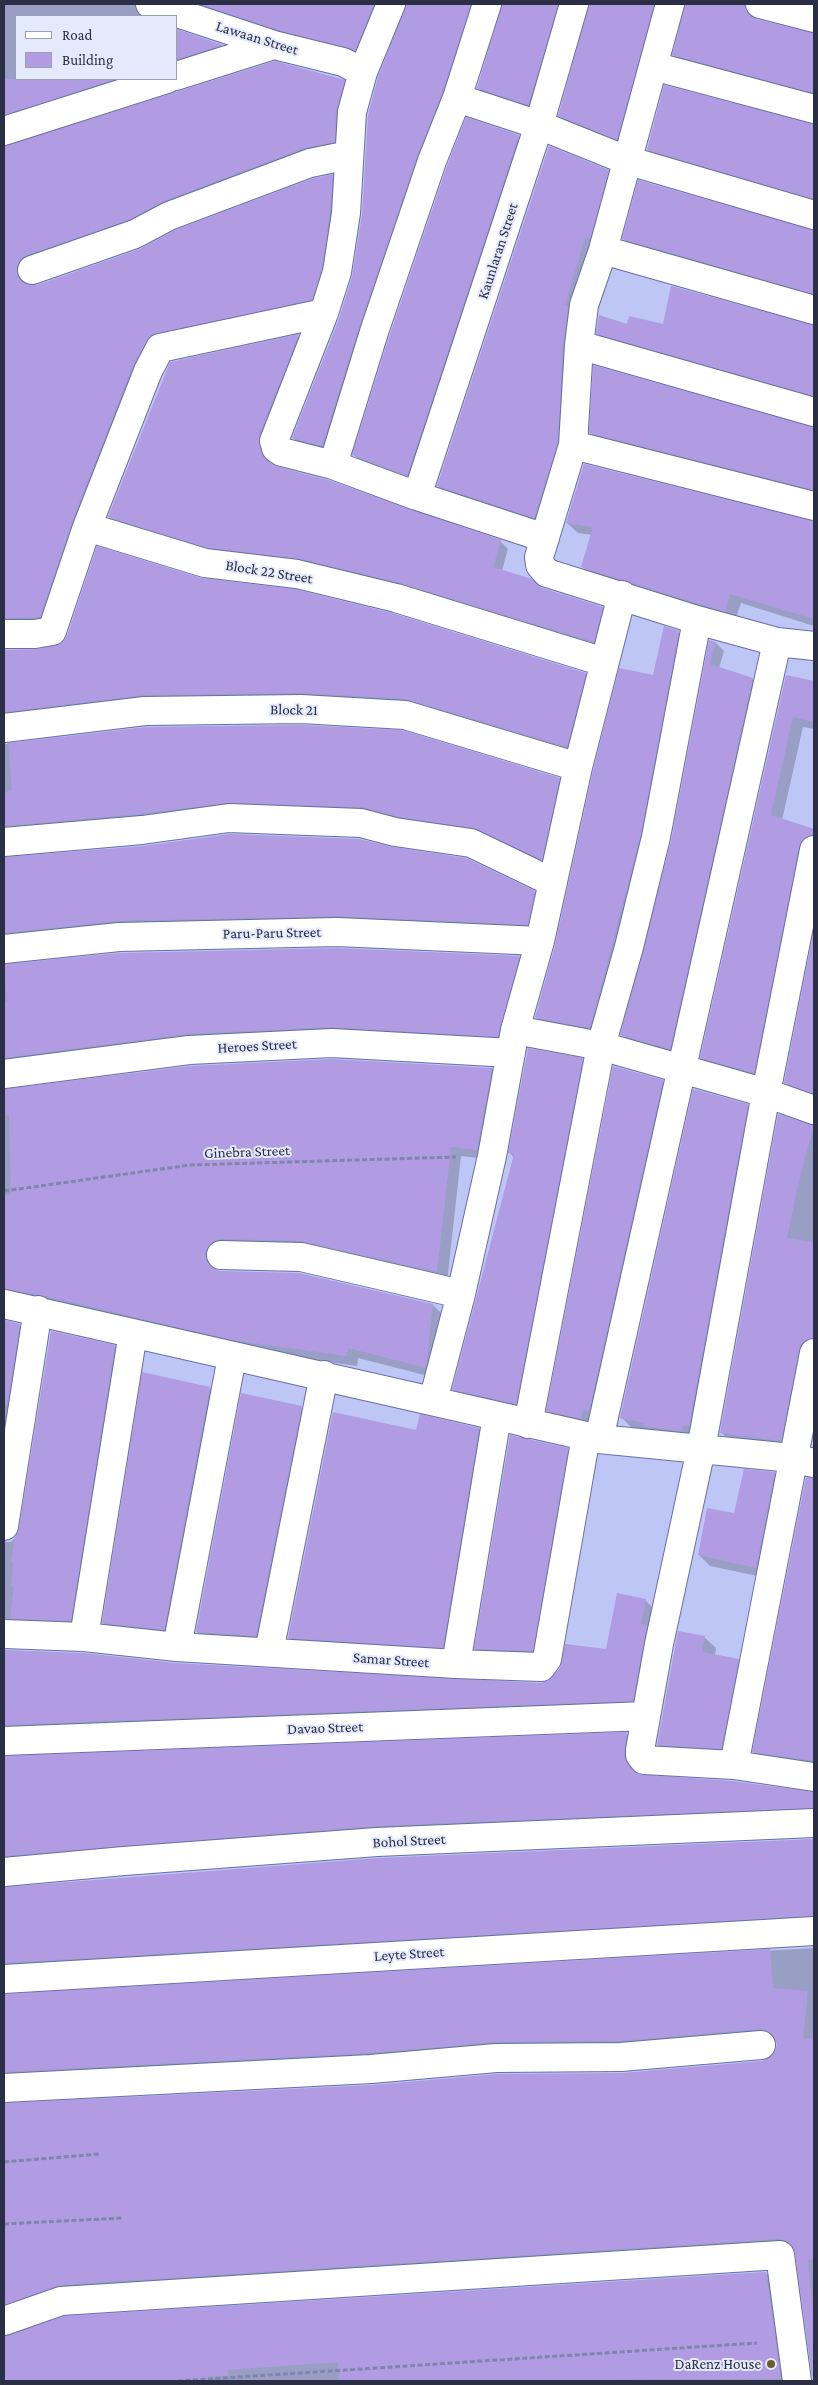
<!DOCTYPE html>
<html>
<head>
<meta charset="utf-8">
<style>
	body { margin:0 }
	#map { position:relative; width:818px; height:2385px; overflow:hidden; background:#bec6f6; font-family:"Crimson Pro",serif }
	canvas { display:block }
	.frame { position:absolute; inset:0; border:5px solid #2b2f46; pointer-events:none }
	.legend { position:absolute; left:15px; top:15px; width:162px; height:65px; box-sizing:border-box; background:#e5e9fc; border:1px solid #9b9fb3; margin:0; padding:6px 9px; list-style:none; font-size:15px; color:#2b2f46 }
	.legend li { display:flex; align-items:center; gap:10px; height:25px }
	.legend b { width:25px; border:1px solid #9b9fb3 }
</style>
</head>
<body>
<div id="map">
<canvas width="818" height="2385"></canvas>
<div class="frame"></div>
<ul class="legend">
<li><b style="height:6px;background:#fff"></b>Road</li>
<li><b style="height:14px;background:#b19be2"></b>Building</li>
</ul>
</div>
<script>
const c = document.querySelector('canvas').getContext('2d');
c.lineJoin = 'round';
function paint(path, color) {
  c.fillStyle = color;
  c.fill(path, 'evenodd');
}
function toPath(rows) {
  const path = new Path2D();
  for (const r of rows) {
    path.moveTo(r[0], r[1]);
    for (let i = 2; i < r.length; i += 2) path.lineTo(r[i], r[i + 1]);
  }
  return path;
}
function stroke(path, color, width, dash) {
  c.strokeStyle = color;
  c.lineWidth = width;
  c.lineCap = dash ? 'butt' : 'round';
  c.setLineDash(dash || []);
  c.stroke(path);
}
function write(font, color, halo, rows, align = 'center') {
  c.font = font + ' "Crimson Pro",serif';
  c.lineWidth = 4;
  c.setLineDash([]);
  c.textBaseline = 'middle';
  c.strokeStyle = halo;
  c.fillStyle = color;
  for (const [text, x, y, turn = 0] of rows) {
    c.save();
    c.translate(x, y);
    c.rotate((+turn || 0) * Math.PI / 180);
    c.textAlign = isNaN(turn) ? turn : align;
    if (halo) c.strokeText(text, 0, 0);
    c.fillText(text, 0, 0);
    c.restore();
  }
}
const shadow = toPath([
	[4,4,149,4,145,16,16,16,16,79,159,79,4,130],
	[180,4,391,4,365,60],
	[407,4,486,4,333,456,304,448,293,438,340,319,353,277],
	[503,4,573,4,539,115,488,98,478,88],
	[590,4,671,4,627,149,570,126,559,115],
	[686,4,711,6,712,4,759,4,755,11,755,20,814,34,814,100,684,65,674,55],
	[176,29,223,46,232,55,176,73],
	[344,81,354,92,345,152,27,278,27,286,37,286,141,250,332,176,343,186,322,310,161,346,50,627,4,634,4,147],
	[810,125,814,125,814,205,658,160,648,149],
	[519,136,529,146,417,485,364,465,354,455],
	[608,171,618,180,567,452,544,527,448,495,438,486],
	[809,231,814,231,814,301,634,249,624,239],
	[628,325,814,326,814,403,608,344,597,333],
	[298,336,306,343,267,444,270,464,500,541,508,549,502,571,542,589,602,608,610,616,601,649,217,555,117,524,109,517,171,363],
	[810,428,814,428,814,497,601,443,591,433],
	[810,522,814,522,814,626,741,603,735,621,593,578,583,567,592,535,578,533,567,523],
	[200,579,585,674,596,684,577,757,421,710,4,728,4,651,35,651,55,648],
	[678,632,692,645,603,1040,549,1030,536,1017,654,677],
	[710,641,716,643,724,651,719,668,752,679,761,688,679,1057,630,1044,622,1035,672,841],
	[787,677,814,682,814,729,803,727,782,820,814,830,814,849,764,1083,712,1068,701,1058],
	[146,728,559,779,570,789,552,869,373,817,4,842,4,744],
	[4,859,534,892,545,903,538,935,4,949],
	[814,936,814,1100,796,1093,785,1082],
	[519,957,529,967,508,1047,4,1073,4,965],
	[582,1060,592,1070,526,1414,464,1400,454,1389,514,1158,510,1153],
	[492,1069,502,1079,487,1159,461,1156,447,1282,313,1251,215,1265,217,1271,433,1305,443,1315,436,1378,358,1358,357,1366,243,1350,4,1303,4,1091],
	[663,1081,671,1090,590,1427,556,1419,548,1411],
	[747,1105,758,1116,700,1437,632,1428,621,1417],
	[779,1115,814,1126,814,1352,791,1451,732,1443,721,1432],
	[4,1320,19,1325,30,1335,4,1502],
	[115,1346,125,1357,81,1631,4,1634,4,1542,11,1542,17,1536],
	[210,1388,218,1395,172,1637,111,1630,103,1623],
	[242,1395,301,1407,309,1415,264,1643,205,1640,197,1632],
	[479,1429,487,1437,451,1655,297,1646,289,1638,417,1431],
	[567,1449,575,1457,540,1658,483,1656,476,1649],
	[774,1473,785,1484,767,1578,710,1566,699,1555],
	[807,1478,814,1479,814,1770,764,1762,754,1752],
	[645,1600,656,1611,643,1711,4,1741,4,1651,83,1654,176,1664,541,1684,549,1682,607,1651],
	[704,1637,716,1648,715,1655,738,1660,750,1671,732,1760,670,1756,658,1745],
	[627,1734,637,1744,634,1766,637,1775,814,1793,814,1818,4,1871,4,1758],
	[814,1840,814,1926,4,1978,4,1889,378,1859],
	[814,1948,814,2381,797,2253,791,2249,71,2295,4,2320,4,2105,622,2074,763,2062,771,2059,776,2052,778,2044,776,2040,771,2039,4,2088,4,1996],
	[766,2273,776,2283,790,2381,4,2381,4,2337,64,2318]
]);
const building = toPath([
	[199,4,374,4,355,51,278,30],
	[406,4,471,4,442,93,417,156,359,327,322,446,292,438,339,319,352,277,362,214,368,115,378,77],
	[502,4,558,4,528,105,477,88],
	[589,4,654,4,617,140,558,116],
	[685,4,745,4,749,15,756,19,814,33,814,93,672,55],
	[176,29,223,45,176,60],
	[275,61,345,80,336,111,335,142,304,148,164,201,129,220,27,255,20,260,17,267,17,275,21,281,29,285,37,285,140,249,175,230,314,178,333,174,330,211,322,268,312,300,150,336,133,365,72,522,40,617,4,618,4,146],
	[4,79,113,79,113,80,4,115],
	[664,85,814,124,814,199,647,150],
	[466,117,519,135,407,476,352,455,389,337,447,166],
	[549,146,609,170,590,239,585,238,565,305,568,306,563,344,558,442,534,518,437,486],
	[638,180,814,230,814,294,622,239],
	[671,286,814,325,814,396,596,334,599,315,627,324,629,316,663,324],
	[299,334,259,435,261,452,267,461,278,467,328,480,501,540,493,567,532,579,542,588,603,607,594,642,400,583,301,559,208,548,108,517,170,362],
	[593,365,814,427,814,490,589,433],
	[584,464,814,521,814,619,730,594,725,612,581,567,593,527,566,523],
	[97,546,201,578,294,589,392,613,586,673,567,747,406,699,301,693,145,695,4,712,4,650,38,649,63,642,67,636],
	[664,626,679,631,641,834,590,1028,535,1018,555,945,593,771,619,668,653,675],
	[709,640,716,642,710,664,753,678,670,1049,620,1035,671,841],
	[786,675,814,681,814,722,793,717,771,815,814,829,814,835,803,839,799,847,754,1073,700,1058],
	[301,725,402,730,560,778,542,860,474,828,398,817,362,807,227,803,140,814,4,826,4,792,12,791,8,743,146,727],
	[230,834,359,839,393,847,466,858,535,891,528,925,337,916,119,921,4,933,4,857,143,846],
	[814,929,814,1094,784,1083],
	[337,948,520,956,498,1037,331,1027,187,1034,4,1058,4,1001,7,1001,4,964,120,953],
	[528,1048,583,1058,516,1404,452,1390,514,1154,508,1153],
	[332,1059,492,1068,477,1150,451,1147,437,1272,301,1241,221,1239,213,1242,208,1246,205,1254,207,1262,212,1268,221,1271,299,1273,433,1304,426,1368,348,1348,347,1356,232,1340,41,1295,4,1289,4,1196,11,1195,9,1115,4,1116,4,1089,190,1066],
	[613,1066,663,1080,589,1411,583,1410,581,1419,546,1411],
	[693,1089,748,1104,689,1426,683,1425,681,1431,643,1426,644,1423,620,1418],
	[778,1114,814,1125,798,1185,787,1238,814,1242,814,1338,803,1342,799,1350,781,1441,720,1433],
	[4,1320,20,1324,7,1404,4,1404],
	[51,1331,115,1345,71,1621,10,1619,14,1586,11,1586,13,1562,11,1561,15,1537,19,1528],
	[142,1372,210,1387,164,1630,102,1623],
	[241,1393,302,1406,256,1636,196,1632],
	[333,1412,416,1430,420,1414,479,1428,443,1648,288,1638],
	[510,1435,568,1448,533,1651,474,1649],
	[744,1469,775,1472,756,1568,698,1555,707,1508,734,1513],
	[806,1477,814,1478,814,1761,752,1752],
	[617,1593,646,1599,641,1624,647,1625,633,1701,4,1725,4,1650,83,1653,176,1663,541,1683,548,1681,560,1668,565,1644,606,1649],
	[678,1631,705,1636,702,1652,739,1659,721,1749,657,1745],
	[627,1732,624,1756,628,1765,637,1774,732,1781,814,1792,814,1808,376,1826,4,1856,4,1756],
	[814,1839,814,1916,4,1963,4,1887,378,1858],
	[770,1949,773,1988,808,1991,803,2038,814,2039,814,2259,808,2260,814,2324,814,2376,812,2376,795,2253,792,2245,779,2239,60,2285,4,2305,4,2103,372,2085,497,2074,622,2073,762,2061,770,2057,775,2051,777,2044,773,2036,767,2031,760,2029,620,2041,495,2042,370,2053,4,2072,4,1994],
	[766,2272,781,2379,339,2381,338,2362,228,2370,228,2375,210,2377,210,2381,4,2381,4,2336,64,2316]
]);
const path = toPath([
	[4,1191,190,1165,456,1157],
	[4,2162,99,2154],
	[4,2224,123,2218],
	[178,2381,757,2343]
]);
const minor = toPath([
	[150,4,274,45,343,62,363,72],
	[391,4,363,72,352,112,346,213,337,272,324,313,274,441,276,448,282,452,333,465,417,496,545,538],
	[670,4,603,250,584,305,579,345,573,445,539,557,540,565,547,573,697,620,777,642,814,646],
	[760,4,814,18],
	[653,66,814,109],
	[176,76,274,45],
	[457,98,539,125,626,160,814,215],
	[4,131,167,79],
	[603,250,814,310],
	[32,270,135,234,169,216,310,163,349,155],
	[579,345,814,412],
	[573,445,814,506],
	[333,465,374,332,432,161,457,98,487,4],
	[417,496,539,125,574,4],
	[87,527,148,371,160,348,324,313],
	[4,634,35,634,52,631,87,527,205,563,297,574,396,598,604,662],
	[4,728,145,711,301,709,405,715,578,767],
	[4,842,142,830,229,818,361,823,395,832,471,843,552,882],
	[814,850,766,1093,701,1449,659,1644,640,1750,640,1755,644,1760,734,1765,814,1777],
	[4,949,119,937,337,932,540,941],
	[515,1030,601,1046,766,1093,814,1110],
	[4,1074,189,1050,332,1043,511,1053],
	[221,1255,301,1257,461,1294],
	[4,1304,599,1439,792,1458,814,1463],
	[433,1401,461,1294,492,1156,515,1030,540,941,578,767,622,595],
	[528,1424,601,1046,629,947,656,837,697,620],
	[599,1439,777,642],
	[4,1526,38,1310],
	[4,1634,84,1637,177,1647,456,1664,541,1667,547,1659,586,1436],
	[84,1637,133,1333],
	[177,1647,232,1357],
	[269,1652,324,1375],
	[456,1664,497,1416],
	[4,1741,646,1716],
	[734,1765,814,1353],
	[4,1872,124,1861,377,1842,814,1823],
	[4,1979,814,1931],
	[4,2088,371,2069,496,2058,621,2057,761,2045],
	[4,2321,61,2301,780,2255,797,2381]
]);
const markers = [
	[771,2364,5,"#685e2a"]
];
const streetNames = [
	["Lawaan Street",257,38,17],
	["Kaunlaran Street",498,251,-72],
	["Block 22 Street",269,572,9],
	["Block 21",294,710,1],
	["Paru-Paru Street",272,933,-1],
	["Heroes Street",257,1046,-3],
	["Ginebra Street",247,1152,-2],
	["Samar Street",391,1660,4],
	["Davao Street",325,1728,-2],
	["Bohol Street",409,1841,-3],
	["Leyte Street",409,1954,-4]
];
const poiNames = [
	["DaRenz House",761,2364]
];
paint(shadow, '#0003');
paint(building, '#b19be2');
stroke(minor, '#696fa6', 30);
stroke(path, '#7f85ab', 3, [5, 2.5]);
stroke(minor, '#fff', 28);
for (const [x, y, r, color] of markers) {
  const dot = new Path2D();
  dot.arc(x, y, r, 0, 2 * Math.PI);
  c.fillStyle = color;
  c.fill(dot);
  stroke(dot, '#e5e9fc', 2);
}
write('15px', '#2b2f46', '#e5e9fc', streetNames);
write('15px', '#2b2f46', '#e5e9fc', poiNames, 'right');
</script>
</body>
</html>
